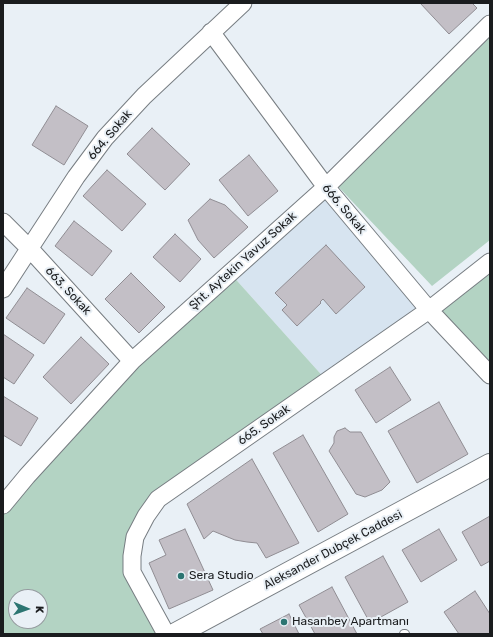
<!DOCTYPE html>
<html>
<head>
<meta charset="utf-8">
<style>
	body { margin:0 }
	#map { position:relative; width:493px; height:637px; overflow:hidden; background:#e9f0f6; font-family:Rubik,sans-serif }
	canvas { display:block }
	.frame { position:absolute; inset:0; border:4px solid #1a1c1e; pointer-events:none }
	.north { position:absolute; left:8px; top:589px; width:40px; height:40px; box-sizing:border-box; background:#e9f0f6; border:1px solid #969ba0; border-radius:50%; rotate:92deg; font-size:11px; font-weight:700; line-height:16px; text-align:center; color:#1a1c1e }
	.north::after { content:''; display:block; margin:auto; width:14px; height:18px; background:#2c7572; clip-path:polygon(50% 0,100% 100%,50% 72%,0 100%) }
</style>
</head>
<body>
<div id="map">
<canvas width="493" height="637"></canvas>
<div class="frame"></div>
<div class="north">K</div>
</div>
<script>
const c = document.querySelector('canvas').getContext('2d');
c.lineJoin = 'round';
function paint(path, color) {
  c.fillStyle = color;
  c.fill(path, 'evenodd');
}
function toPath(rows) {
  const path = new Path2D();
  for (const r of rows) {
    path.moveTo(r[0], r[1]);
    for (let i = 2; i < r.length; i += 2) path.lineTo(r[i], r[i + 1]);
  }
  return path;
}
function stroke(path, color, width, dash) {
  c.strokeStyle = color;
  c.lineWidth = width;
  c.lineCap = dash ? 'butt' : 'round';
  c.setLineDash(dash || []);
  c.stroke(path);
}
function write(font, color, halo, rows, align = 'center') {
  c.font = font + ' Rubik,sans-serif';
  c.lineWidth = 4;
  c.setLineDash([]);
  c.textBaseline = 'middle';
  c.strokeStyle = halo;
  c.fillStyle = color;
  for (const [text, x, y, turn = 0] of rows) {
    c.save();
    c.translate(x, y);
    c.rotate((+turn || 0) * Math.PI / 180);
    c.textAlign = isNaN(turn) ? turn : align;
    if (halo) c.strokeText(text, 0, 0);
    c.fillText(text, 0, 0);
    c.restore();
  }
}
const built = toPath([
	[326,187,429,310,327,381,230,273]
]);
const green = toPath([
	[490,23,490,240,432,286,332,180],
	[490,262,490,371,429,310],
	[230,273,327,381,158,499,132,556,166,634,3,634,3,500],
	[16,597,40,597,40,621,16,621]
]);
const building = toPath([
	[420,3,472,3,477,8,449,34,420,3],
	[56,106,88,126,64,165,32,145,56,106],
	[152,128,190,164,165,190,127,154,152,128],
	[249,155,278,191,248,216,219,180,249,155],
	[107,170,146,204,122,231,83,196,107,170],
	[210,199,225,205,248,227,214,258,198,240,188,220,210,199],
	[74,221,112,251,92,276,55,246,74,221],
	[175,234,201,259,180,282,153,257,175,234],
	[326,245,365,287,336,314,323,299,320,302,321,303,297,326,282,310,287,305,275,293,326,245],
	[131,273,165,307,139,333,105,299,131,273],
	[27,288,65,314,44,344,6,318,27,288],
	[3,334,34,355,14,384,3,377,3,334],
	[81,337,109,364,71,404,43,377,81,337],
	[390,367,411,400,376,423,355,390,390,367],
	[3,396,38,418,21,446,3,435,3,396],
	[439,402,468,454,417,483,388,431,439,402],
	[345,428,350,432,361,432,390,482,382,490,365,497,356,494,329,451,334,443,334,437,337,431,345,428],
	[303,435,348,514,318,532,273,453,303,435],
	[252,459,299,543,266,558,257,543,247,542,235,540,213,531,204,539,187,504,252,459],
	[490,516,490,561,481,566,462,532,490,516],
	[185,529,213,590,169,609,149,563,166,555,159,540,185,529],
	[439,529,457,560,421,582,402,550,439,529],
	[383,556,408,602,370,623,345,577,383,556],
	[332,587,357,634,315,634,299,605,332,587],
	[475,591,490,614,490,634,459,634,444,612,475,591],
	[289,614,299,634,263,634,260,629,289,614]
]);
const service = toPath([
	[404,634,405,634]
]);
const minor = toPath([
	[211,32,326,187,429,310,490,375],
	[3,222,30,249,132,361],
	[3,289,76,177,105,138,144,96,243,3],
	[3,505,27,476,132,361,326,187,490,24],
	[166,634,132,572,132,556,135,537,146,516,158,499,429,310,490,262]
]);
const secondary = toPath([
	[176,634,490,465]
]);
const markers = [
	[181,576,4,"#2c7572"],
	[284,622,4,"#2c7572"]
];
const streetNames = [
	["664. Sokak",110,135,-50],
	["666. Sokak",344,209,50],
	["Şht. Aytekin Yavuz Sokak",243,261,-42],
	["663. Sokak",68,291,47],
	["665. Sokak",264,425,-35],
	["Aleksander Dubçek Caddesi",333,550,-28]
];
const poiNames = [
	["Sera Studio",189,576],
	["Hasanbey Apartmanı",292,622]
];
paint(built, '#d7e4f0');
paint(green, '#b3d3c3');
paint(building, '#c3bfc6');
stroke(building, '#908d93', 1);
stroke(service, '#777d82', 10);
stroke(minor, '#777d82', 19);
stroke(secondary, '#777d82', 24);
stroke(service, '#fff', 8);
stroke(minor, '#fff', 17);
stroke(secondary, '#fff', 22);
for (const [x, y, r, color] of markers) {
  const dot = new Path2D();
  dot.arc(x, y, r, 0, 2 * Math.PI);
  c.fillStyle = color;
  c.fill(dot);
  stroke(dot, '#e9f0f6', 1.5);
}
write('12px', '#1a1c1e', '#e9f0f6', streetNames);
write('12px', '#1a1c1e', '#e9f0f6', poiNames, 'left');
</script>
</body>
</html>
